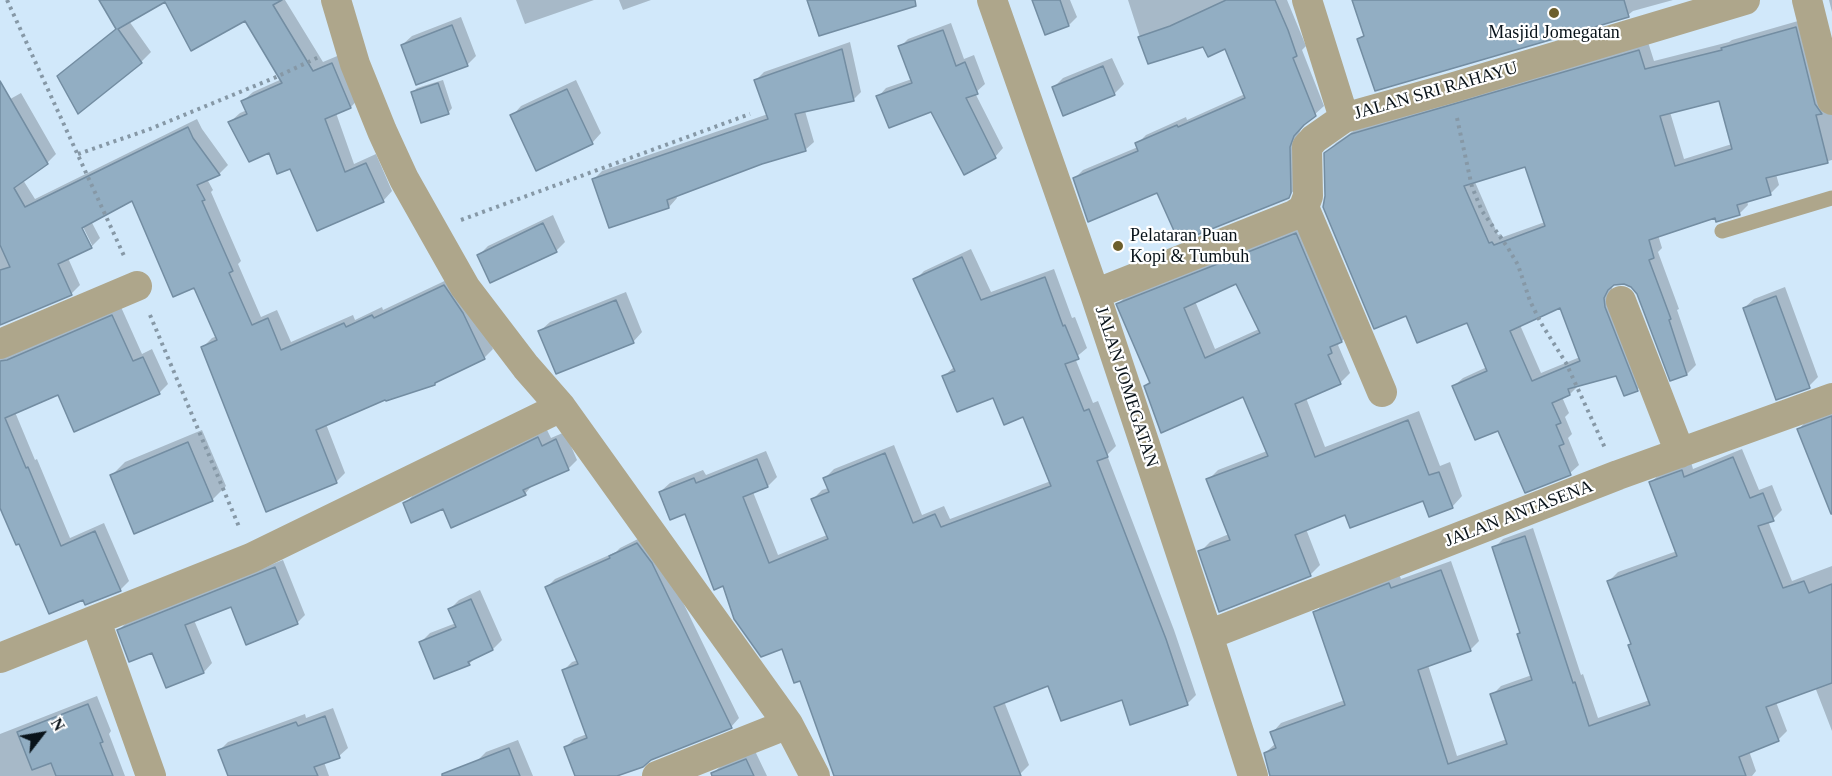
<!DOCTYPE html>
<html>
<head>
<meta charset="utf-8">
<style>
	body { margin:0 }
	#map { position:relative; width:1832px; height:776px; overflow:hidden; background:#d1e8fa; font-family:"Times New Roman",serif }
	canvas { display:block }
	.north { position:absolute; left:12px; top:704px; width:60px; height:60px; -webkit-text-stroke:4px #fff; paint-order:stroke; rotate:59deg; font-size:16px; font-weight:700; line-height:24px; text-align:center; color:#09131a }
	.north::after { content:''; display:block; margin:auto; width:21px; height:27px; background:#09131a; clip-path:polygon(50% 0,100% 100%,50% 72%,0 100%) }
</style>
</head>
<body>
<div id="map">
<canvas width="1832" height="776"></canvas>
<div class="north">N</div>
</div>
<script>
const c = document.querySelector('canvas').getContext('2d');
c.lineJoin = 'round';
function paint(path, color) {
  c.fillStyle = color;
  c.fill(path, 'evenodd');
}
function toPath(rows) {
  const path = new Path2D();
  for (const r of rows) {
    path.moveTo(r[0], r[1]);
    for (let i = 2; i < r.length; i += 2) path.lineTo(r[i], r[i + 1]);
  }
  return path;
}
function stroke(path, color, width, dash) {
  c.strokeStyle = color;
  c.lineWidth = width;
  c.lineCap = dash ? 'butt' : 'round';
  c.setLineDash(dash || []);
  c.stroke(path);
}
function write(font, color, halo, rows, align = 'center') {
  c.font = font + ' "Times New Roman",serif';
  c.lineWidth = 4.5;
  c.setLineDash([]);
  c.textBaseline = 'middle';
  c.strokeStyle = halo;
  c.fillStyle = color;
  for (const [text, x, y, turn = 0] of rows) {
    c.save();
    c.translate(x, y);
    c.rotate((+turn || 0) * Math.PI / 180);
    c.textAlign = isNaN(turn) ? turn : align;
    if (halo) c.strokeText(text, 0, 0);
    c.fillText(text, 0, 0);
    c.restore();
  }
}
const shadow = toPath([
	[101,0,165,0,129,21,151,52,141,62,117,28],
	[165,0,285,0,323,62,342,54,360,97,351,107,336,113,354,164,376,154,392,191,383,201,290,167,230,122,240,113,247,110,243,101,253,92,282,79,245,19],
	[516,0,594,0,525,24],
	[619,0,651,0,623,10],
	[1034,0,1070,0,1077,17,1069,25,1046,33],
	[1128,0,1287,0,1306,46,1302,50,1324,106,1303,125,1298,136,1298,187,1288,196,1158,191,1074,179,1083,170,1138,147,1137,144,1146,135,1186,117,1187,120,1245,94,1226,47,1204,45,1148,62],
	[1353,0,1673,0,1633,11,1628,15,1359,39,1365,34],
	[1829,0,1832,0,1832,12],
	[461,17,476,56,467,65,402,45,412,36],
	[1805,19,1832,106,1832,160,1776,174,1779,185,1770,194,1747,201,1748,205,1739,214,1716,216,1658,235,1662,248,1658,252,1679,309,1677,310,1696,365,1687,374,1671,379,1638,293,1632,286,1624,283,1614,284,1612,288,1613,297,1646,381,1637,390,1617,374,1579,385,1570,394,1562,397,1569,413,1565,417,1572,434,1568,438,1579,465,1570,473,1526,491,1499,429,1454,386,1463,378,1487,367,1467,321,1406,314,1327,196,1327,153,1336,143,1362,125,1648,42,1654,61,1729,42,1732,40],
	[1720,99,1732,144,1684,159,1670,112],
	[1526,166,1545,222,1503,237,1501,234,1498,235,1475,182],
	[1561,306,1580,357,1541,373,1520,325],
	[951,23,964,59,974,55,985,84,975,93,1003,148,995,157,931,110,878,97,886,88,912,79,900,47,908,39],
	[850,42,861,92,853,100,805,111,814,142,805,150,762,163,676,195,677,198,669,207,594,179,602,171,768,114,755,81,764,72],
	[1112,58,1124,84,1114,94,1054,87,1063,78],
	[443,80,452,108,448,113,412,93,417,88],
	[576,80,601,133,592,143,512,116,521,106],
	[21,93,56,154,47,163,23,180,35,199,197,119,202,129,228,165,219,174,207,179,213,190,211,192,241,261,238,264,261,317,277,310,291,342,353,315,355,320,382,307,383,310,453,277,472,304,493,349,484,358,439,379,435,384,386,398,326,424,345,473,336,482,203,347,212,338,217,336,195,286,132,199,91,221,100,238,91,247,68,258,80,285,71,294,0,324,0,94,5,102],
	[80,221,92,245,89,245,77,222],
	[553,215,565,242,556,251,479,255,488,246],
	[1306,224,1352,331,1338,345,1350,373,1340,383,1306,398,1325,447,1419,411,1440,466,1450,462,1462,496,1452,507,1424,499,1346,513,1306,529,1320,565,1310,575,1200,552,1210,542,1229,534,1208,480,1218,470,1267,451,1244,395,1145,386,1150,381,1118,304,1128,294],
	[1237,283,1259,329,1215,349,1195,301],
	[971,249,991,292,1054,269,1072,318,1075,317,1087,348,1075,358,1093,403,1098,401,1116,446,1107,455,1174,630,1196,695,1187,704,1123,698,1049,684,1004,701,1029,765,1020,774,1016,776,834,776,801,679,783,648,724,584,686,512,660,492,670,483,703,470,706,475,766,451,777,477,768,486,753,492,778,555,827,535,813,499,822,490,828,488,825,478,834,469,894,445,922,515,944,506,950,519,1051,481,1024,415,994,396,944,376,954,367,915,280,924,271],
	[1785,287,1818,377,1809,386,1744,308,1754,299],
	[626,292,642,332,633,342,540,331,550,322],
	[121,307,142,354,152,349,168,384,159,393,59,393,15,412,35,460,37,459,70,538,104,523,129,581,120,590,84,599,19,542,0,507,0,350],
	[1832,412,1832,510,1826,495,1824,496,1799,429,1807,420],
	[202,430,226,486,212,500,112,475,125,462],
	[547,430,551,438,565,432,577,460,568,469,533,484,525,494,443,507,405,504,413,495],
	[1742,449,1759,490,1772,485,1782,510,1773,519,1768,521,1792,581,1832,566,1832,731,1815,687,1776,702,1787,731,1778,740,1749,751,1756,771,1752,776,1562,776,1492,695,1501,686,1532,675,1519,634,1521,631,1494,548,1503,539,1533,528,1581,675,1583,674,1598,718,1650,700,1632,643,1609,581,1618,572,1677,551,1651,482,1660,474,1691,462,1693,469],
	[646,535,660,555,739,718,731,727,650,759,613,776,576,776,566,747,574,739,587,734,564,670,572,662,578,660,547,587,555,579,616,552,620,548],
	[283,560,305,615,297,623,232,605,194,620,212,663,204,672,167,686,153,651,119,630,127,622],
	[1451,561,1479,641,1470,650,1428,665,1457,756,1510,738,1523,776,1271,776,1265,753,1275,744,1272,733,1281,723,1345,700,1315,613,1324,603,1399,574,1401,579],
	[480,590,502,640,493,649,477,656,469,664,421,642,430,633,456,623,450,609,459,600],
	[97,696,111,731,109,734,125,776,0,776,0,734],
	[333,708,348,748,339,756,324,762,329,776,229,776,220,750,228,742,305,714,306,718],
	[518,740,533,776,482,776,476,762,486,752],
	[755,751,767,776,714,776,713,773,722,765]
]);
const building = toPath([
	[99,0,282,0,273,5,313,71,332,63,351,108,325,119,345,172,366,163,384,202,317,231,290,169,277,174,269,153,249,162,228,122,247,114,241,101,282,83,245,21,191,51,165,2,118,29,142,63,78,114,57,76,116,29,99,0],
	[807,0,915,0,916,6,819,36,807,0],
	[1032,0,1060,0,1069,26,1045,35,1032,0],
	[1226,0,1275,0,1288,30,1297,56,1293,58,1316,116,1304,125,1294,136,1290,147,1291,193,1289,198,1179,242,1157,193,1088,222,1073,178,1138,151,1135,143,1177,125,1178,127,1245,98,1225,49,1208,57,1203,47,1148,64,1138,37,1170,26,1226,0],
	[1352,0,1624,0,1629,17,1375,91,1357,39,1364,36,1352,0],
	[452,25,468,66,416,85,401,45,452,25],
	[1796,27,1815,104,1822,114,1816,115,1828,163,1766,178,1771,195,1737,205,1740,215,1716,222,1715,218,1649,240,1654,258,1649,260,1671,319,1669,320,1687,375,1670,381,1637,294,1631,287,1624,284,1614,285,1608,290,1604,298,1605,307,1638,391,1624,396,1616,376,1568,389,1570,395,1552,403,1561,423,1556,425,1564,444,1559,446,1571,475,1525,493,1498,431,1475,440,1452,386,1487,371,1467,323,1417,343,1406,316,1374,329,1323,207,1325,196,1324,153,1351,134,1639,50,1645,69,1722,50,1721,48,1796,27],
	[1719,101,1732,149,1675,166,1660,116,1719,101],
	[1525,167,1545,226,1494,245,1492,242,1489,243,1464,186,1525,167],
	[1560,308,1580,361,1532,381,1510,331,1560,308],
	[943,30,956,66,965,62,978,94,966,98,996,158,964,175,931,112,889,128,876,96,912,83,898,46,943,30],
	[842,49,854,101,795,114,806,151,762,164,667,200,669,208,609,228,592,179,768,119,754,80,842,49],
	[1103,66,1115,95,1063,116,1052,87,1103,66],
	[0,81,48,164,14,188,25,207,188,127,193,138,220,175,197,185,205,200,202,201,233,271,229,273,252,325,268,318,281,350,344,323,346,327,372,315,374,318,444,285,463,313,485,359,435,383,435,385,386,401,385,400,316,430,337,483,266,512,201,347,217,340,194,288,173,297,132,201,82,228,92,248,58,264,72,295,0,325,0,270,10,267,0,245,0,81],
	[438,83,449,114,421,123,411,92,438,83],
	[567,89,593,144,536,171,510,115,567,89],
	[543,223,557,252,490,283,477,255,543,223],
	[1296,233,1342,342,1330,347,1332,353,1328,355,1341,384,1295,404,1315,457,1408,420,1429,475,1439,472,1453,508,1429,517,1423,501,1350,528,1345,515,1295,535,1311,576,1219,612,1198,551,1230,540,1206,479,1268,456,1243,397,1161,433,1144,386,1150,383,1116,304,1296,233],
	[1236,284,1260,333,1205,358,1184,308,1236,284],
	[962,257,981,300,1045,277,1063,326,1065,325,1079,359,1065,364,1084,411,1089,409,1108,457,1097,461,1166,639,1188,705,1130,725,1122,700,1061,721,1048,686,994,707,1021,776,834,776,800,681,794,683,782,649,761,657,734,619,723,586,714,590,685,514,670,520,659,492,694,478,696,483,757,459,768,487,743,497,769,563,828,539,811,499,829,492,823,478,885,453,913,523,935,514,941,527,1051,486,1023,417,1004,425,993,398,957,412,942,376,955,371,913,279,962,257],
	[1776,296,1810,388,1776,400,1743,308,1776,296],
	[616,300,634,343,556,374,538,331,616,300],
	[112,315,133,361,143,357,160,394,74,432,58,395,5,418,26,468,28,467,61,546,95,531,121,591,85,605,83,600,49,614,19,544,16,545,0,508,0,361,7,360,112,315],
	[1832,416,1832,514,1831,514,1797,429,1832,416],
	[538,437,542,446,556,439,569,470,523,490,526,495,451,528,443,509,411,523,403,503,538,437],
	[188,442,213,501,134,534,110,475,188,442],
	[1733,457,1750,498,1763,493,1774,521,1758,526,1783,588,1804,581,1809,593,1832,584,1832,683,1766,707,1779,741,1739,757,1746,776,1270,776,1264,753,1276,748,1270,732,1345,705,1313,612,1389,583,1391,588,1441,570,1471,651,1418,670,1448,764,1507,744,1490,694,1532,680,1517,634,1520,633,1492,547,1525,536,1573,683,1575,682,1589,726,1650,705,1628,645,1631,644,1607,581,1677,556,1649,482,1682,470,1684,477,1733,457],
	[637,543,652,563,732,728,651,760,643,767,617,776,575,776,564,747,587,738,562,670,578,664,545,587,610,558,609,556,637,543],
	[275,567,298,624,246,645,231,607,185,625,204,673,166,688,152,653,129,662,117,630,275,567],
	[471,599,493,650,468,662,470,665,434,679,419,642,456,627,448,609,471,599],
	[88,704,103,742,100,743,113,776,56,776,51,763,32,770,17,732,88,704],
	[325,716,340,758,314,767,318,776,228,776,218,750,296,722,298,726,325,716],
	[509,748,520,776,442,776,442,774,509,748],
	[746,759,754,776,712,776,711,773,746,759]
]);
const path = toPath([
	[7,0,125,258],
	[1457,118,1472,187,1482,211,1508,248,1518,265,1530,301,1541,323,1566,363,1605,448],
	[78,154,150,129,274,78,321,56],
	[461,220,750,114],
	[150,315,240,529]
]);
const service = toPath([
	[1722,231,1832,198]
]);
const minor = toPath([
	[336,0,355,64,382,131,404,179,465,287,526,367,561,407,788,724,815,776],
	[992,0,1095,294,1208,635,1253,776],
	[1307,0,1344,118],
	[1807,0,1832,100],
	[1304,207,1382,392],
	[1095,294,1294,215,1300,211,1304,207,1308,196,1307,147,1314,139,1344,118,1451,88,1745,0],
	[1621,301,1680,453],
	[0,344,137,286],
	[96,621,151,776],
	[1208,635,1618,475,1832,398],
	[0,658,251,558,561,407],
	[657,776,788,724]
]);
const markers = [
	[1554,13,6,"#6c5e2b"],
	[1118,246,6,"#6c5e2b"]
];
const poiNames = [
	["Masjid Jomegatan",1554,33],
	["Pelataran Puan",1130,236,"left"],
	["Kopi & Tumbuh",1130,257,"left"]
];
const streetNames = [
	["JALAN SRI RAHAYU",1436,91,-16],
	["JALAN JOMEGATAN",1126,387,72],
	["JALAN ANTASENA",1519,514,-21]
];
paint(shadow, '#0003');
paint(building, '#92aec3');
stroke(building, '#738da2', 1.5);
stroke(path, '#8698a6', 4, [3, 4.5]);
stroke(service, '#aea68b', 15);
stroke(minor, '#aea68b', 30);
for (const [x, y, r, color] of markers) {
  const dot = new Path2D();
  dot.arc(x, y, r, 0, 2 * Math.PI);
  c.fillStyle = color;
  c.fill(dot);
  stroke(dot, '#fff', 2);
}
write('18px', '#09131a', '#fff', poiNames);
write('18px', '#09131a', '#fff', streetNames);
</script>
</body>
</html>
